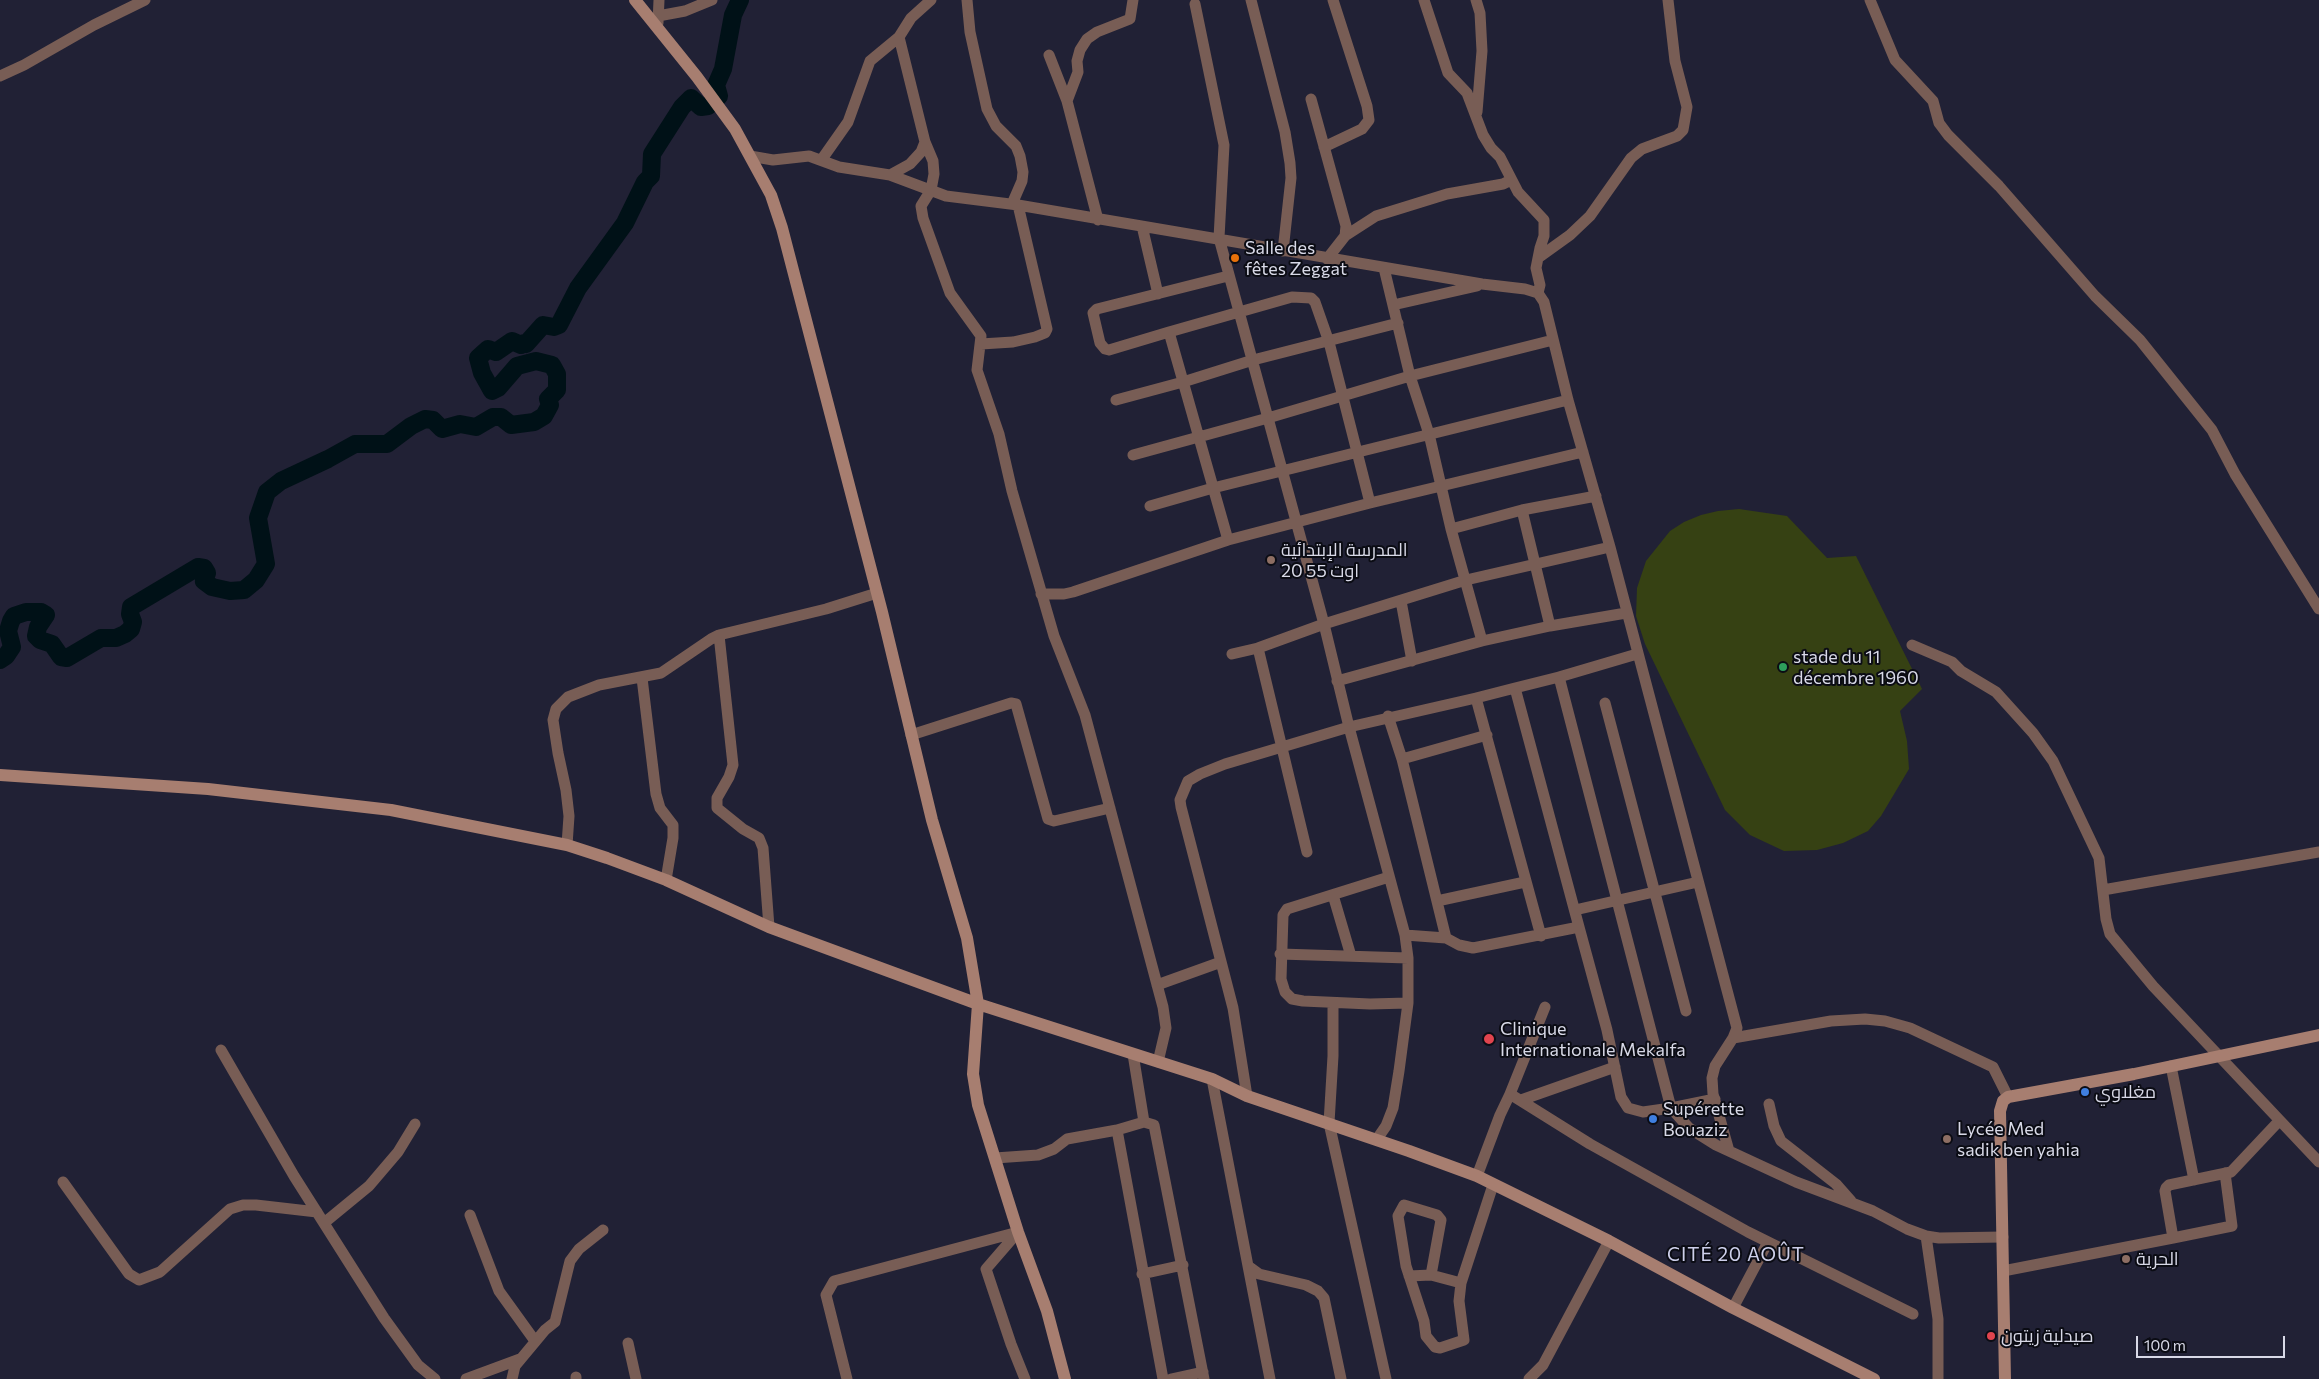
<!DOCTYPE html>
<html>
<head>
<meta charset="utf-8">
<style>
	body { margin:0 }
	#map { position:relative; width:2319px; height:1379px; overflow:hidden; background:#212135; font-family:Commissioner,sans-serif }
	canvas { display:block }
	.scale { position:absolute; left:2136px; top:1336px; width:149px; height:22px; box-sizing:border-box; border:2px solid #d8d9e7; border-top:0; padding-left:6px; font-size:15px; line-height:18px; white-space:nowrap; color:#d8d9e7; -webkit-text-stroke:4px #0b0c14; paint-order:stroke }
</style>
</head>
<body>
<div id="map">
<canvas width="2319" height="1379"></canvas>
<div class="scale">100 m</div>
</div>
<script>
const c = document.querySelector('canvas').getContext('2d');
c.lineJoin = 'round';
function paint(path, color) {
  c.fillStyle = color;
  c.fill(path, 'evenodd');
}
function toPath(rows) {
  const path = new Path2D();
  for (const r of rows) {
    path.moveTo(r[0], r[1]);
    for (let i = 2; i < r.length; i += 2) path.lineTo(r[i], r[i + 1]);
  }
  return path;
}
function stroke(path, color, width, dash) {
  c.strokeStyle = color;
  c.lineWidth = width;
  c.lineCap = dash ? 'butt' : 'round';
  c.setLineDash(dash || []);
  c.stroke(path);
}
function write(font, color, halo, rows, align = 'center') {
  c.font = font + ' Commissioner,Cairo,sans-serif';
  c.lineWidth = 4;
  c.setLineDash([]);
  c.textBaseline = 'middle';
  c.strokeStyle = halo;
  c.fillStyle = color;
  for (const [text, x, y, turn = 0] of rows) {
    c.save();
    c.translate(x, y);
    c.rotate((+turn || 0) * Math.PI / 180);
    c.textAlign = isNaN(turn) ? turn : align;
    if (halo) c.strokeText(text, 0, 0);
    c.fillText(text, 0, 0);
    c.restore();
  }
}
const green = toPath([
	[1739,509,1787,516,1827,558,1856,556,1922,689,1900,711,1907,741,1909,769,1881,816,1868,831,1843,843,1817,850,1784,851,1750,835,1725,810,1645,644,1636,616,1637,588,1646,561,1670,531,1684,522,1701,515,1718,511]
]);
const river = toPath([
	[0,660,6,656,12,647,8,631,11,621,14,616,26,612,41,612,46,615,38,627,36,636,40,640,52,644,61,657,67,658,101,638,116,638,125,634,131,629,133,622,130,614,131,607,198,567,204,568,207,573,204,581,212,587,230,591,244,590,256,580,266,564,258,518,267,492,281,481,328,459,355,444,387,444,411,426,425,419,433,420,442,429,460,424,476,427,493,417,501,417,511,425,534,422,544,416,550,405,548,399,557,390,557,374,552,365,536,361,517,366,498,388,492,391,482,373,478,358,488,349,496,352,512,341,521,345,524,343,526,344,543,325,554,327,559,325,578,288,625,223,645,182,651,176,652,154,682,107,691,98,701,107,708,106,719,96,716,85,723,69,733,15,740,0]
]);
const street = toPath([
	[967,0,970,32,987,109,996,126,1016,146,1020,156,1023,172,1022,181,1012,204],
	[1251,0,1285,132,1290,163,1291,178,1283,251],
	[1424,0,1448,73,1467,93,1483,135,1491,148,1500,157,1518,192,1544,220,1544,236,1540,248,1536,268,1540,285,1538,293],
	[1476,0,1480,13,1482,51,1477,112],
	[1870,0,1895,60,1933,101,1939,123,1948,135,1999,186,2095,296,2140,340,2212,430,2235,474,2319,609],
	[1195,4,1224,145,1219,238,1324,624,1349,727,1405,935,1408,958,1408,1003,1399,1071,1393,1108,1386,1126,1377,1139],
	[658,16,685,11,712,0],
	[658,23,659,0],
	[1049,55,1067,101,1098,220],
	[0,76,24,65,94,25,145,0],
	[1311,99,1346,226,1345,236,1327,259],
	[1067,101,1078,72,1077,61,1080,50,1087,39,1097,32,1130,19,1133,0],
	[925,142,933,161,934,174,931,190,921,206,923,218,950,293,981,336,977,370,999,434,1012,491,1054,636,1085,715,1163,1007,1166,1028,1158,1062],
	[1324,147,1362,129,1369,120,1367,106,1333,0],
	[750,156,773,160,809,156,839,167,890,175,946,196,1018,205,1482,284,1525,289,1538,293,1544,302,1568,400,1610,547,1737,1028,1733,1038,1715,1066,1712,1078,1713,1094,1729,1151],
	[822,159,848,122,870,61,899,37,911,18,931,0],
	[890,175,910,164,921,152,925,142,899,37],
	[1142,226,1158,294],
	[1345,236,1376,216,1447,194,1503,184,1511,180],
	[1538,258,1570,235,1590,216,1631,158,1642,149,1677,136,1683,130,1687,107,1675,61,1668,0],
	[1393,305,1477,286],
	[1169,332,1109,350,1105,349,1100,343,1093,313,1097,309,1228,276],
	[981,344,1013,342,1035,337,1045,333,1047,329,1018,205],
	[1116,400,1183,382,1253,360,1398,323],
	[1133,455,1268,418,1410,376,1553,340],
	[1150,506,1213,488,1568,400],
	[1522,510,1550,626,1626,613],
	[1451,529,1522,510,1596,496],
	[1228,540,1169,332,1292,297,1311,298,1315,302,1329,342,1370,503],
	[1041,594,1064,594,1073,592,1228,540,1370,503,1583,452],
	[1401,601,1412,661],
	[719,635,733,765,729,777,717,798,717,808,743,829,759,838,763,848,769,927],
	[1482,641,1550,626],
	[1912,645,1952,662,1961,671,1996,692,2033,733,2053,761,2099,858,2106,919,2110,934,2153,986,2319,1162],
	[1258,648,1307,852],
	[1232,654,1258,648,1324,624,1466,580,1610,547],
	[1637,654,1559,677,1671,1108,1689,1128,1716,1145,1796,1182,1873,1211,1907,1229,1926,1236,1939,1238,2003,1237],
	[642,678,656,794,660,808,673,825,673,838,666,880],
	[1337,681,1482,641,1451,529,1429,434,1410,376,1384,268],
	[1515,688,1559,677],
	[1476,698,1541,936],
	[1605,703,1686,1011],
	[1388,716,1402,759,1446,938],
	[911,735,1011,703,1016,704,1048,819,1054,821,1110,808],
	[1402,759,1487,735],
	[567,845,569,816,566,790,558,753,553,720,556,709,568,697,599,685,661,673,711,639,719,635,826,609,877,593],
	[1389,877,1287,909,1283,915,1281,979,1285,992,1292,999,1303,1001,1370,1004,1408,1003],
	[2103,890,2319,852],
	[1333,895,1351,956],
	[1437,901,1525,882],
	[1575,910,1698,882],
	[1405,935,1446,938,1459,945,1473,948,1579,927,1607,1030,1621,1097,1628,1108,1643,1112,1671,1108,1715,1099],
	[1280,954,1408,958],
	[1157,985,1221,962],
	[1333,1003,1333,1056,1329,1123,1386,1379],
	[1733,1038,1831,1021,1865,1019,1885,1021,1910,1028,1993,1067,2008,1097],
	[221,1050,294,1176,384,1318,418,1365,435,1379],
	[1133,1054,1144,1122],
	[2171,1066,2194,1180],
	[1212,1079,1248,1266,1259,1274,1306,1285,1318,1291,1324,1298,1341,1379],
	[1510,1094,1545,1007],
	[1247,1096,1233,1008,1181,807,1180,800,1188,781,1200,774,1225,764,1349,727,1476,698,1515,688,1579,927],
	[1521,1100,1615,1067],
	[1769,1104,1774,1126,1781,1141,1836,1184,1851,1201],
	[1117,1130,1163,1379],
	[995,1158,1038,1155,1054,1149,1067,1139,1117,1130,1144,1122,1154,1125,1204,1379],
	[2225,1173,2232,1226,2173,1238,2165,1191,2166,1188,2169,1185,2231,1172,2279,1121],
	[1477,1176,1500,1115,1510,1094,1590,1144,1748,1232,1913,1314],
	[63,1182,129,1274,139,1280,160,1272,230,1209,243,1205,256,1205,317,1212],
	[470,1215,499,1291,535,1341],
	[324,1223,369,1186,398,1152,415,1124],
	[1018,1232,986,1269,1011,1344,1025,1379],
	[1926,1236,1938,1319,1938,1379],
	[1248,1266,1270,1379],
	[2003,1271,2173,1238],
	[1142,1274,1183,1265],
	[1431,1275,1441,1220,1437,1215,1404,1205,1398,1216,1406,1266,1424,1321,1426,1336,1435,1347,1440,1348,1464,1340,1459,1301,1461,1283],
	[1409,1276,1431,1275,1461,1283,1493,1185],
	[1733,1308,1768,1242],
	[628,1343,636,1379],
	[576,1377,576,1379],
	[466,1379,520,1359],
	[512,1379,515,1366,545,1330,555,1322,570,1261,579,1249,603,1230],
	[847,1379,826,1295,834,1281,1018,1232],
	[1171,1379,1203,1372],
	[1529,1379,1543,1365,1609,1241]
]);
const secondary = toPath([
	[635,0,697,77,735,129,771,195,782,228,882,612,932,820,967,938,978,1004,1212,1079,1247,1096,1409,1151,1477,1176,1609,1241,1733,1308,1874,1379],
	[0,775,208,789,391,810,567,845,607,858,666,880,769,927,978,1004,973,1074,978,1105,1018,1232,1047,1311,1065,1379],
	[2005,1379,2000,1111,2003,1101,2008,1097,2134,1074,2319,1035]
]);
const markers = [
	[1235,258,5,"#e8710a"],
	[1271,560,5,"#8d6e63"],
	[1783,667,5,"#2e9e5b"],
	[1489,1039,6,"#e0444e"],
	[2085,1092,5,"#3f7fe0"],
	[1653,1119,5,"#3f7fe0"],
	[1947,1139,5,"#8d6e63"],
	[2126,1259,5,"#8d6e63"],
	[1991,1336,5,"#e0444e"]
];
const poiNames = [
	["Salle des",1245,248],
	["fêtes Zeggat",1245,269],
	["المدرسة الإبتدائية",1281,550],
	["20 اوت 55",1281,571],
	["stade du 11",1793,657],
	["décembre 1960",1793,678],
	["Clinique",1500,1029],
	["Internationale Mekalfa",1500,1050],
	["مغلاوي",2095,1092],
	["Supérette",1663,1109],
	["Bouaziz",1663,1130],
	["Lycée Med",1957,1129],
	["sadik ben yahia",1957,1150],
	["الحرية",2136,1259],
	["صيدلية زيتون",2001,1336]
];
const neighbourhoodNames = [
	["CITÉ 20 AOÛT",1736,1255]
];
paint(green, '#364113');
stroke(river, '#001117', 18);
stroke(street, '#785d55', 11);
stroke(secondary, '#a77e70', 12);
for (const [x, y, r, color] of markers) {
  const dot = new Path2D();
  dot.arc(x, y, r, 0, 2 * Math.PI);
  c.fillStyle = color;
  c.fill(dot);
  stroke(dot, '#0b0c14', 2);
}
write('18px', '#d8d9e7', '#0b0c14', poiNames, 'left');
c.letterSpacing = '1px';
write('19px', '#cdcfea', '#0b0c14', neighbourhoodNames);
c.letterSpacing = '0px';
</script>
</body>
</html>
